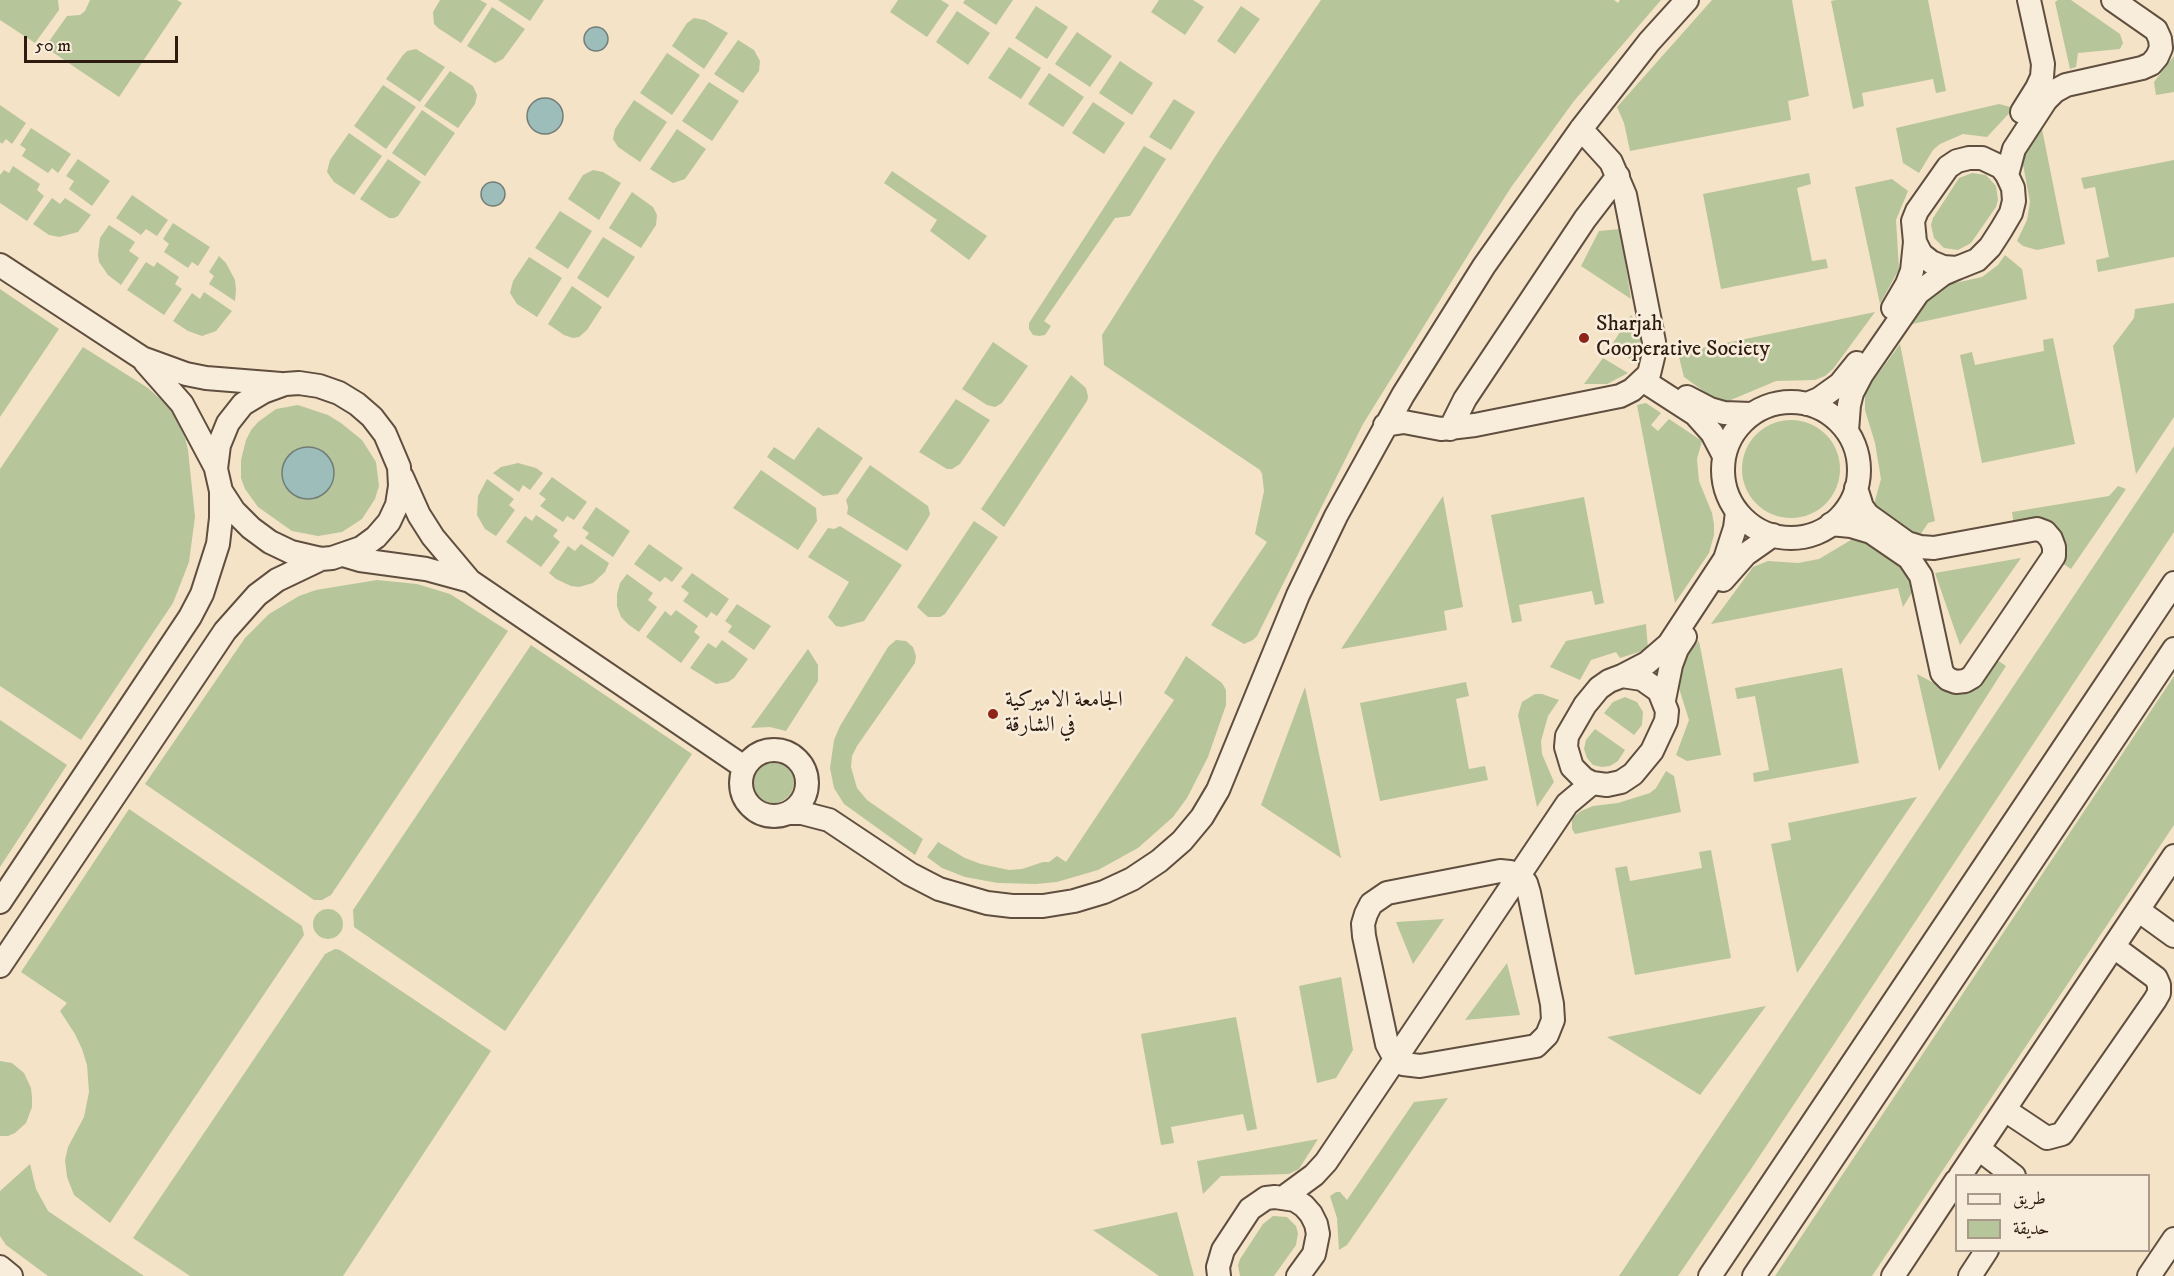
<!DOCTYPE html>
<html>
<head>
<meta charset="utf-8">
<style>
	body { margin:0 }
	#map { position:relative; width:2174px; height:1276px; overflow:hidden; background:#f5e3c8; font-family:"IM FELL DW Pica",Amiri,serif }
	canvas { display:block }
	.legend { position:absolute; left:1955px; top:1174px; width:195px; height:78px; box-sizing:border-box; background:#f8eddb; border:2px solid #a8998a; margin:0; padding:8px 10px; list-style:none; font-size:18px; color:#2f1c11 }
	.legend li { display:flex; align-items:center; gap:12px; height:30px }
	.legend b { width:30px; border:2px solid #a8998a }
	.scale { position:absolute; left:24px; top:36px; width:154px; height:27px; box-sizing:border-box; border:3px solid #2f1c11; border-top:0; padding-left:8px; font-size:18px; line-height:21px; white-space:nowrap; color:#2f1c11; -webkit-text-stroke:4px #f8eddb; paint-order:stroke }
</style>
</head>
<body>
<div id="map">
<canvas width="2174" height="1276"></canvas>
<ul class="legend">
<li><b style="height:8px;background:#f8eddb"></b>طريق</li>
<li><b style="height:16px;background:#b7c59a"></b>حديقة</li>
</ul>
<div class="scale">50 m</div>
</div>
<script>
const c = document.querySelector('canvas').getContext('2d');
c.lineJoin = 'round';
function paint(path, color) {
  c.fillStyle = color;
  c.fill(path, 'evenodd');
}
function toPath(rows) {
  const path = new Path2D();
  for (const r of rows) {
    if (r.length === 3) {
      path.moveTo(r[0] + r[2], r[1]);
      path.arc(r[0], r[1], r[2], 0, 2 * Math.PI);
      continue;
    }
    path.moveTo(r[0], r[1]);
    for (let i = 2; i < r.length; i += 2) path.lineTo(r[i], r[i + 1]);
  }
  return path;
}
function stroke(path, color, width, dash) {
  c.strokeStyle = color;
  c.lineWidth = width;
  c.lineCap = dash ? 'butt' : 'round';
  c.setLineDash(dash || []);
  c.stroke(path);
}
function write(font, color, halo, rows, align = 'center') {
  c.font = font + ' "IM FELL DW Pica",Amiri,serif';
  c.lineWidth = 5;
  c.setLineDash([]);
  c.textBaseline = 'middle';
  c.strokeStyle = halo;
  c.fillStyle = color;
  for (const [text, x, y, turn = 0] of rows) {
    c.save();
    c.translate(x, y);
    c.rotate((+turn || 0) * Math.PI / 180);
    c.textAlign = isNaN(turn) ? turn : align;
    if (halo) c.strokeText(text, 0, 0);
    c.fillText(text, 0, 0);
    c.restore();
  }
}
const green = toPath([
	[0,0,58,0,59,10,35,43,0,20],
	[90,0,177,0,182,3,119,97,45,47,67,16,80,15,85,11],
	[440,0,480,0,487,4,461,43,438,28,434,24,433,12],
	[498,0,544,0,530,21],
	[898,0,941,0,949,5,927,37,890,12],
	[965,0,1013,0,996,25,963,3],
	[1159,0,1193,0,1204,7,1185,35,1151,12],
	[1321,0,1614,0,1618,3,1620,0,1661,0,1574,101,1512,186,1483,231,1363,424,1257,636,1253,640,1244,644,1211,625,1267,542,1255,534,1264,491,1262,474,1260,470,1104,365,1102,335,1220,149],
	[1712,0,1792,0,1809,96,1788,101,1791,120,1630,151,1624,123,1617,107],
	[1836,0,1928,0,1946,91,1936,93,1933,79,1862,93,1864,106,1853,109,1831,1],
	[2058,0,2071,0,2120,34,2123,43,2120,49,2078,53,2076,67,2070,69,2055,2],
	[1036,6,1068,27,1047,59,1015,38],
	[1241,6,1260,19,1235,54,1217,41],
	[492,7,525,29,503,59,495,63,467,46],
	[957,11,990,33,968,65,936,42],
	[694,18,705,20,728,33,704,69,672,46,687,23],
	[1077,32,1112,56,1090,87,1055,64],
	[738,40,754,50,760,61,759,71,743,93,714,74],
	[1009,47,1041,68,1021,99,988,78],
	[416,49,445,67,420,102,386,79,403,55,407,51],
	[667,53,700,75,672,115,640,93],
	[2174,56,2174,92,2156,95,2154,82],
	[1120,61,1153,83,1132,115,1099,93],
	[450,71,473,86,477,95,475,104,458,128,424,106],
	[1049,73,1084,97,1063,127,1028,104],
	[709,82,739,101,712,141,682,121],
	[383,85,416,107,386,149,354,126],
	[1174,99,1195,112,1171,150,1149,137],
	[634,100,667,122,640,162,618,147,613,139,615,129],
	[1093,102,1125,123,1104,154,1072,133],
	[1999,104,2014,108,1987,137,1963,134,1940,144,1933,150,1919,173,1903,163,1896,128],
	[0,105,26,123,12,144,6,139,2,144,0,142],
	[422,110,455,133,425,176,392,153],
	[31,128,71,154,58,173,52,168,48,173,22,156,26,149,20,145],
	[677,129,706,149,685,179,673,183,650,169],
	[2042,129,2065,244,2037,250,2023,246,2017,241,2027,220,2030,202,2021,154,2036,132],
	[349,133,382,156,354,195,334,182,327,172,330,160],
	[1144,146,1166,159,1130,216,1115,218,1044,321,1051,326,1045,335,1039,336,1033,335,1029,329,1029,323],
	[78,159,110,181,92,206,69,189,74,181,66,176],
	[388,159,421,182,398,216,394,218,389,218,360,199],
	[2174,160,2174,257,2098,272,2096,260,2109,257,2095,187,2084,189,2081,178],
	[13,166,40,184,37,190,44,196,27,221,0,203,0,175,4,170,9,173],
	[593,170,603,172,621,183,599,220,568,199,583,175],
	[892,171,987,236,969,260,930,231,937,220,884,183],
	[1809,173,1811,184,1797,188,1812,261,1826,259,1828,268,1721,289,1703,194],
	[1972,173,1986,175,1996,186,1998,200,1996,207,1971,243,1958,250,1944,248,1934,238,1931,225,1933,218,1959,178],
	[1892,179,1908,191,1896,220,1899,269,1880,304,1855,187],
	[632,192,653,207,657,215,656,225,641,248,609,228],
	[132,195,168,220,157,236,146,229,141,235,116,218],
	[52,198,60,204,65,198,91,215,78,232,59,237,49,235,33,224],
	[560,211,592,231,568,269,535,248],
	[173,223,210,247,198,266,192,262,188,268,164,252,169,244,163,239],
	[109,225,135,242,129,251,139,258,121,285,108,275,99,262,98,254,100,238],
	[1620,229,1631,299,1581,266,1599,231],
	[603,237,635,257,608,298,577,278],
	[2005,255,2022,269,2027,299,1912,324,1912,318,1918,307,1946,285,1982,277,1998,265],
	[219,256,226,263,235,280,236,290,235,301,209,284,214,276,209,272],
	[529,257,562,278,537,317,517,304,510,293,513,281],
	[146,262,154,267,157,262,179,277,175,284,182,289,164,315,127,290],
	[572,286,602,307,587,330,579,337,573,338,564,335,548,324],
	[0,289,59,329,0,417],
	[204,292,232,311,216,331,202,336,188,331,173,321,192,293,200,299],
	[2174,303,2174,417,2136,474,2113,346,2134,318,2135,309],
	[1875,312,1833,369,1825,376,1815,380,1776,381,1726,402,1716,400,1684,377,1678,353],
	[1631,315,1637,324,1642,344,1637,364,1611,346],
	[2053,338,2075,444,1982,463,1960,355,1972,352,1975,365,2044,351,2043,340],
	[993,342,1028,366,1002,403,995,407,987,405,962,389],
	[1900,344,1935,521,1928,523,1917,540,1873,508,1881,479,1875,443,1865,410,1865,392],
	[83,347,148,388,167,405,174,415,185,438,188,450,195,517,189,562,173,603,81,740,0,686,0,469],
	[1603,358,1628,373,1607,384,1584,384],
	[1071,375,1086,388,1088,397,1087,401,1004,527,981,509],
	[956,399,990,420,960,464,952,469,947,469,919,452],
	[1646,403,1661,413,1651,425,1658,431,1669,419,1702,441,1697,459,1699,481,1712,513,1714,524,1714,535,1709,553,1675,603,1637,405],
	[298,405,328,415,341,423,362,440,376,462,379,486,375,499,362,519,342,532,318,536,292,531,258,507,245,489,241,478,241,460,246,440,251,430,258,422,276,409],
	[285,462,334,466,332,484,328,490,283,480,282,471],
	[1791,469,49],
	[818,427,863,458,838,494,823,496,767,457,774,447,794,460],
	[2174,446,2174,532,1751,1169,1678,1276,1619,1276],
	[518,463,536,468,543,473,530,490,523,485,519,492,493,473,501,467],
	[870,465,928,506,930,514,928,518,907,551,847,514,848,507,846,500],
	[761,470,816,508,817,521,798,550,733,508],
	[552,477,587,502,574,520,567,516,563,522,540,506,546,499,539,494],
	[487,479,514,499,509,505,515,510,496,536,485,529,477,515,478,496],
	[2118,486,2126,489,2071,569,2059,561,2063,548,2014,526,2012,512,2109,496],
	[1443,496,1463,607,1444,611,1447,630,1341,649],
	[1584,497,1604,603,1595,605,1592,591,1519,605,1522,621,1512,623,1491,515],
	[596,507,630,531,613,557,585,538,589,533,582,528],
	[536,515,558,530,553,536,560,542,541,567,506,542,525,516,532,521],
	[974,521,998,537,945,614,940,617,928,617,917,607],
	[840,526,902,565,864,621,842,627,836,626,828,617,849,582,808,557,828,528,834,529],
	[1856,537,1861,538,1909,570,1916,586,1903,607,1898,588,1711,624,1753,567,1768,561,1798,563,1819,559],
	[581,544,609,563,605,572,593,583,579,587,571,586,556,579,549,573,568,546,575,551],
	[649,544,683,568,672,582,665,577,660,582,634,564],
	[2021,558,1960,645,1935,573],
	[692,573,729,599,717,616,711,612,707,618,683,601,689,593,681,587],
	[627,574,653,593,648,600,657,607,639,632,629,625,621,617,617,606,617,594,620,583],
	[377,580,417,584,450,594,508,631,331,895,322,900,314,900,145,784,245,638,269,614,299,596,316,590],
	[737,604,771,626,754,650,728,632,732,626,725,621],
	[676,610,698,626,694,632,700,637,681,663,646,637,665,611,671,616],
	[1646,624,1648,649,1620,658,1616,652,1591,660,1580,680,1550,667,1566,641],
	[722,640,748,659,734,678,728,682,716,684,690,668,708,643,716,648],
	[896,640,906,641,913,647,916,656,915,663,857,746,852,756,851,767,857,788,867,800,923,839,915,855,844,804,834,788,830,768,834,740,840,726,888,647],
	[1699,641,1721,755,1687,761,1676,755,1689,720,1678,685,1678,670,1685,656],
	[531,645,692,754,505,1031,354,927,353,910],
	[808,649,818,665,818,681,786,731,770,727,751,728],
	[1186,656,1222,683,1226,690,1226,705,1208,757,1187,798,1173,817,1138,848,1098,870,1057,882,1036,884,998,883,965,877,942,868,927,857,938,842,965,858,981,864,1009,870,1022,869,1043,862,1049,862,1057,856,1066,862,1174,700,1164,693],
	[1994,658,2006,666,1939,771,1917,674,1945,689],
	[1842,668,1859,763,1754,782,1753,773,1769,770,1755,696,1737,699,1735,688],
	[2174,676,2174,825,1872,1276,1775,1276],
	[1466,682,1469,696,1456,699,1469,769,1485,766,1488,780,1380,801,1360,703],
	[1305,687,1341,858,1261,805],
	[1535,694,1542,694,1559,700,1548,716,1541,741,1542,754,1554,782,1537,807,1518,715,1522,702],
	[1625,697,1637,702,1643,712,1642,725,1634,735,1604,713,1613,702],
	[0,720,67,765,0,867],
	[1595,729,1625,750,1618,761,1610,766,1602,767,1593,765,1587,758,1584,749,1586,740],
	[773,782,21],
	[1666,771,1674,776,1681,812,1575,834,1572,829,1572,818,1581,811,1593,806,1618,803,1650,793,1656,788],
	[1917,797,1797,973,1771,844,1791,840,1788,823],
	[129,809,302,926,304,935,110,1223,74,1195,67,1177,65,1160,68,1147,84,1117,89,1092,87,1065,82,1049,75,1034,60,1011,67,1003,21,972],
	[1711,850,1731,958,1635,975,1615,868,1627,866,1630,881,1702,868,1699,852],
	[328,924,15],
	[1444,919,1413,964,1396,922],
	[335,949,340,950,491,1051,343,1276,190,1276,133,1238,325,954],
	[1507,963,1520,1015,1465,1020],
	[1341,977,1353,1050,1336,1078,1317,1083,1299,986],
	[1766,1006,1700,1095,1607,1037],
	[1236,1017,1257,1129,1247,1131,1243,1114,1171,1127,1174,1143,1161,1145,1141,1034],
	[0,1061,12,1063,24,1073,31,1088,32,1097,32,1107,26,1123,15,1133,8,1136,0,1136],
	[1448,1098,1347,1245,1339,1250,1337,1218,1330,1196,1336,1192,1340,1192,1347,1200,1414,1102],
	[1318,1139,1299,1169,1289,1174,1221,1176,1203,1194,1197,1161],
	[30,1164,36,1189,48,1211,144,1276,48,1276,6,1245,0,1236,0,1191],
	[1177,1212,1194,1276,1159,1276,1093,1230],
	[1273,1216,1287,1217,1296,1226,1298,1233,1296,1245,1274,1276,1240,1276,1238,1265,1240,1259,1263,1224]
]);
const water = toPath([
	[596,39,12],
	[545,116,18],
	[493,194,12],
	[308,473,26]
]);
const minor = toPath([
	[2022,112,2037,88,2042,77,2043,64,2029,0],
	[1969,158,1982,158,2001,167,2007,175,2013,188,2014,201,2011,213,2001,230,1990,247,1977,260,1957,268,1943,267,1931,262,1921,254,1915,242,1913,221,1917,211,1948,167,1957,161,1969,158],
	[2007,175,2014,149,2046,100,2055,91,2066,85,2142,68,2151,64,2157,57,2161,48,2160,39,2156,30,2113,0],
	[0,265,142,358,186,374,206,378,281,384],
	[1893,308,1907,284,1912,271,1915,242],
	[145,362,182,404,216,468],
	[1644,381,1695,414,1712,433,1724,456],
	[299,383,319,386,339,393,357,404,372,417,385,434,399,467,400,486,397,505,389,522,376,537,361,548,332,558,321,559,291,552,270,542,251,528,234,511,221,491,216,469,219,445,228,423,243,404,263,392,285,384,299,383],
	[1687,397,1710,409,1724,413,1751,414],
	[1791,470,68],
	[1807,404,1819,399,1840,384,1857,363],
	[1385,425,1404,422,1441,429,1475,425,1620,396,1632,390,1649,374,1654,353,1654,342,1625,195,1611,162,1581,129],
	[1450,429,1465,399,1585,219,1618,176],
	[1847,431,1849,405,1852,393,1862,374,1918,293,1943,274,1957,268],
	[402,477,419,515,433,537,470,581,744,767],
	[1831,524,1851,526,1871,532,1909,558,1921,576,1942,673,1948,679,1956,682,1965,681,1972,677,2054,556,2054,547,2051,539,2045,532,2037,529,1934,548,1920,547,1907,543,1868,515,1862,507,1856,488],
	[343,555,360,560,426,569,470,581],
	[1723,580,1746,554,1773,535],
	[1622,676,1642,679,1659,691,1667,711,1666,721,1652,751,1633,774,1621,782,1607,785,1592,783,1584,779,1572,767,1566,747,1567,736,1585,705,1599,688,1609,681,1622,676],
	[1622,676,1647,663,1669,644,1725,559,1735,528,1737,512],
	[1664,700,1671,665,1677,649,1685,637],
	[774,783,33],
	[788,813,802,813,829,820,910,874,939,889,987,903,1012,906,1043,906,1074,901,1104,892,1132,879,1159,861,1182,841,1202,817,1218,790,1298,595,1336,516,1403,395,1484,266,1581,129,1649,42,1687,0],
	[1500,871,1510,872,1519,876,1526,883,1529,893,1552,1004,1553,1020,1547,1035,1536,1046,1420,1066,1403,1064,1395,1059,1387,1044,1364,936,1363,924,1366,914,1371,904,1387,893,1500,871],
	[0,902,190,617,202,594,218,544,221,518,221,491],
	[2138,910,2174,936],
	[0,966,225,631,257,595,277,580,321,559],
	[2005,1110,2047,1138,2062,1134,2155,1000,2159,993,2159,985,2156,978,2114,947],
	[1979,1149,2014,1176],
	[1960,1176,2174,856],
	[1284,1197,1314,1175,1326,1162,1567,804,1592,783],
	[0,1267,11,1276],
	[1219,1276,1218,1267,1223,1250,1250,1209,1266,1198,1275,1197,1295,1200,1304,1206,1311,1214,1316,1224,1318,1234,1314,1254,1298,1276],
	[1710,1276,2174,583],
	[1754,1276,2174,649],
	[1893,1276,1956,1181],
	[1970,1276,1987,1250],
	[2149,1276,2174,1239]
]);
const markers = [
	[1584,338,6,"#8f2418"],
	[993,714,6,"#8f2418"]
];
const poiNames = [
	["Sharjah",1596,325],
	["Cooperative Society",1596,350],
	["الجامعة الاميركية",1005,701],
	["في الشارقة",1005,726]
];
paint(green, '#b7c59a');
paint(water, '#9dbdba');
stroke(water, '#717d76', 1.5);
stroke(minor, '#604e3f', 26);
stroke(minor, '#f8eddb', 22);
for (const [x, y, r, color] of markers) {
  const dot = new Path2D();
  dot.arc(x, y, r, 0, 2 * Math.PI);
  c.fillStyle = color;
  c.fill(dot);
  stroke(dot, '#f8eddb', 2);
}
write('22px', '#2f1c11', '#f8eddb', poiNames, 'left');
</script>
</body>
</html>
